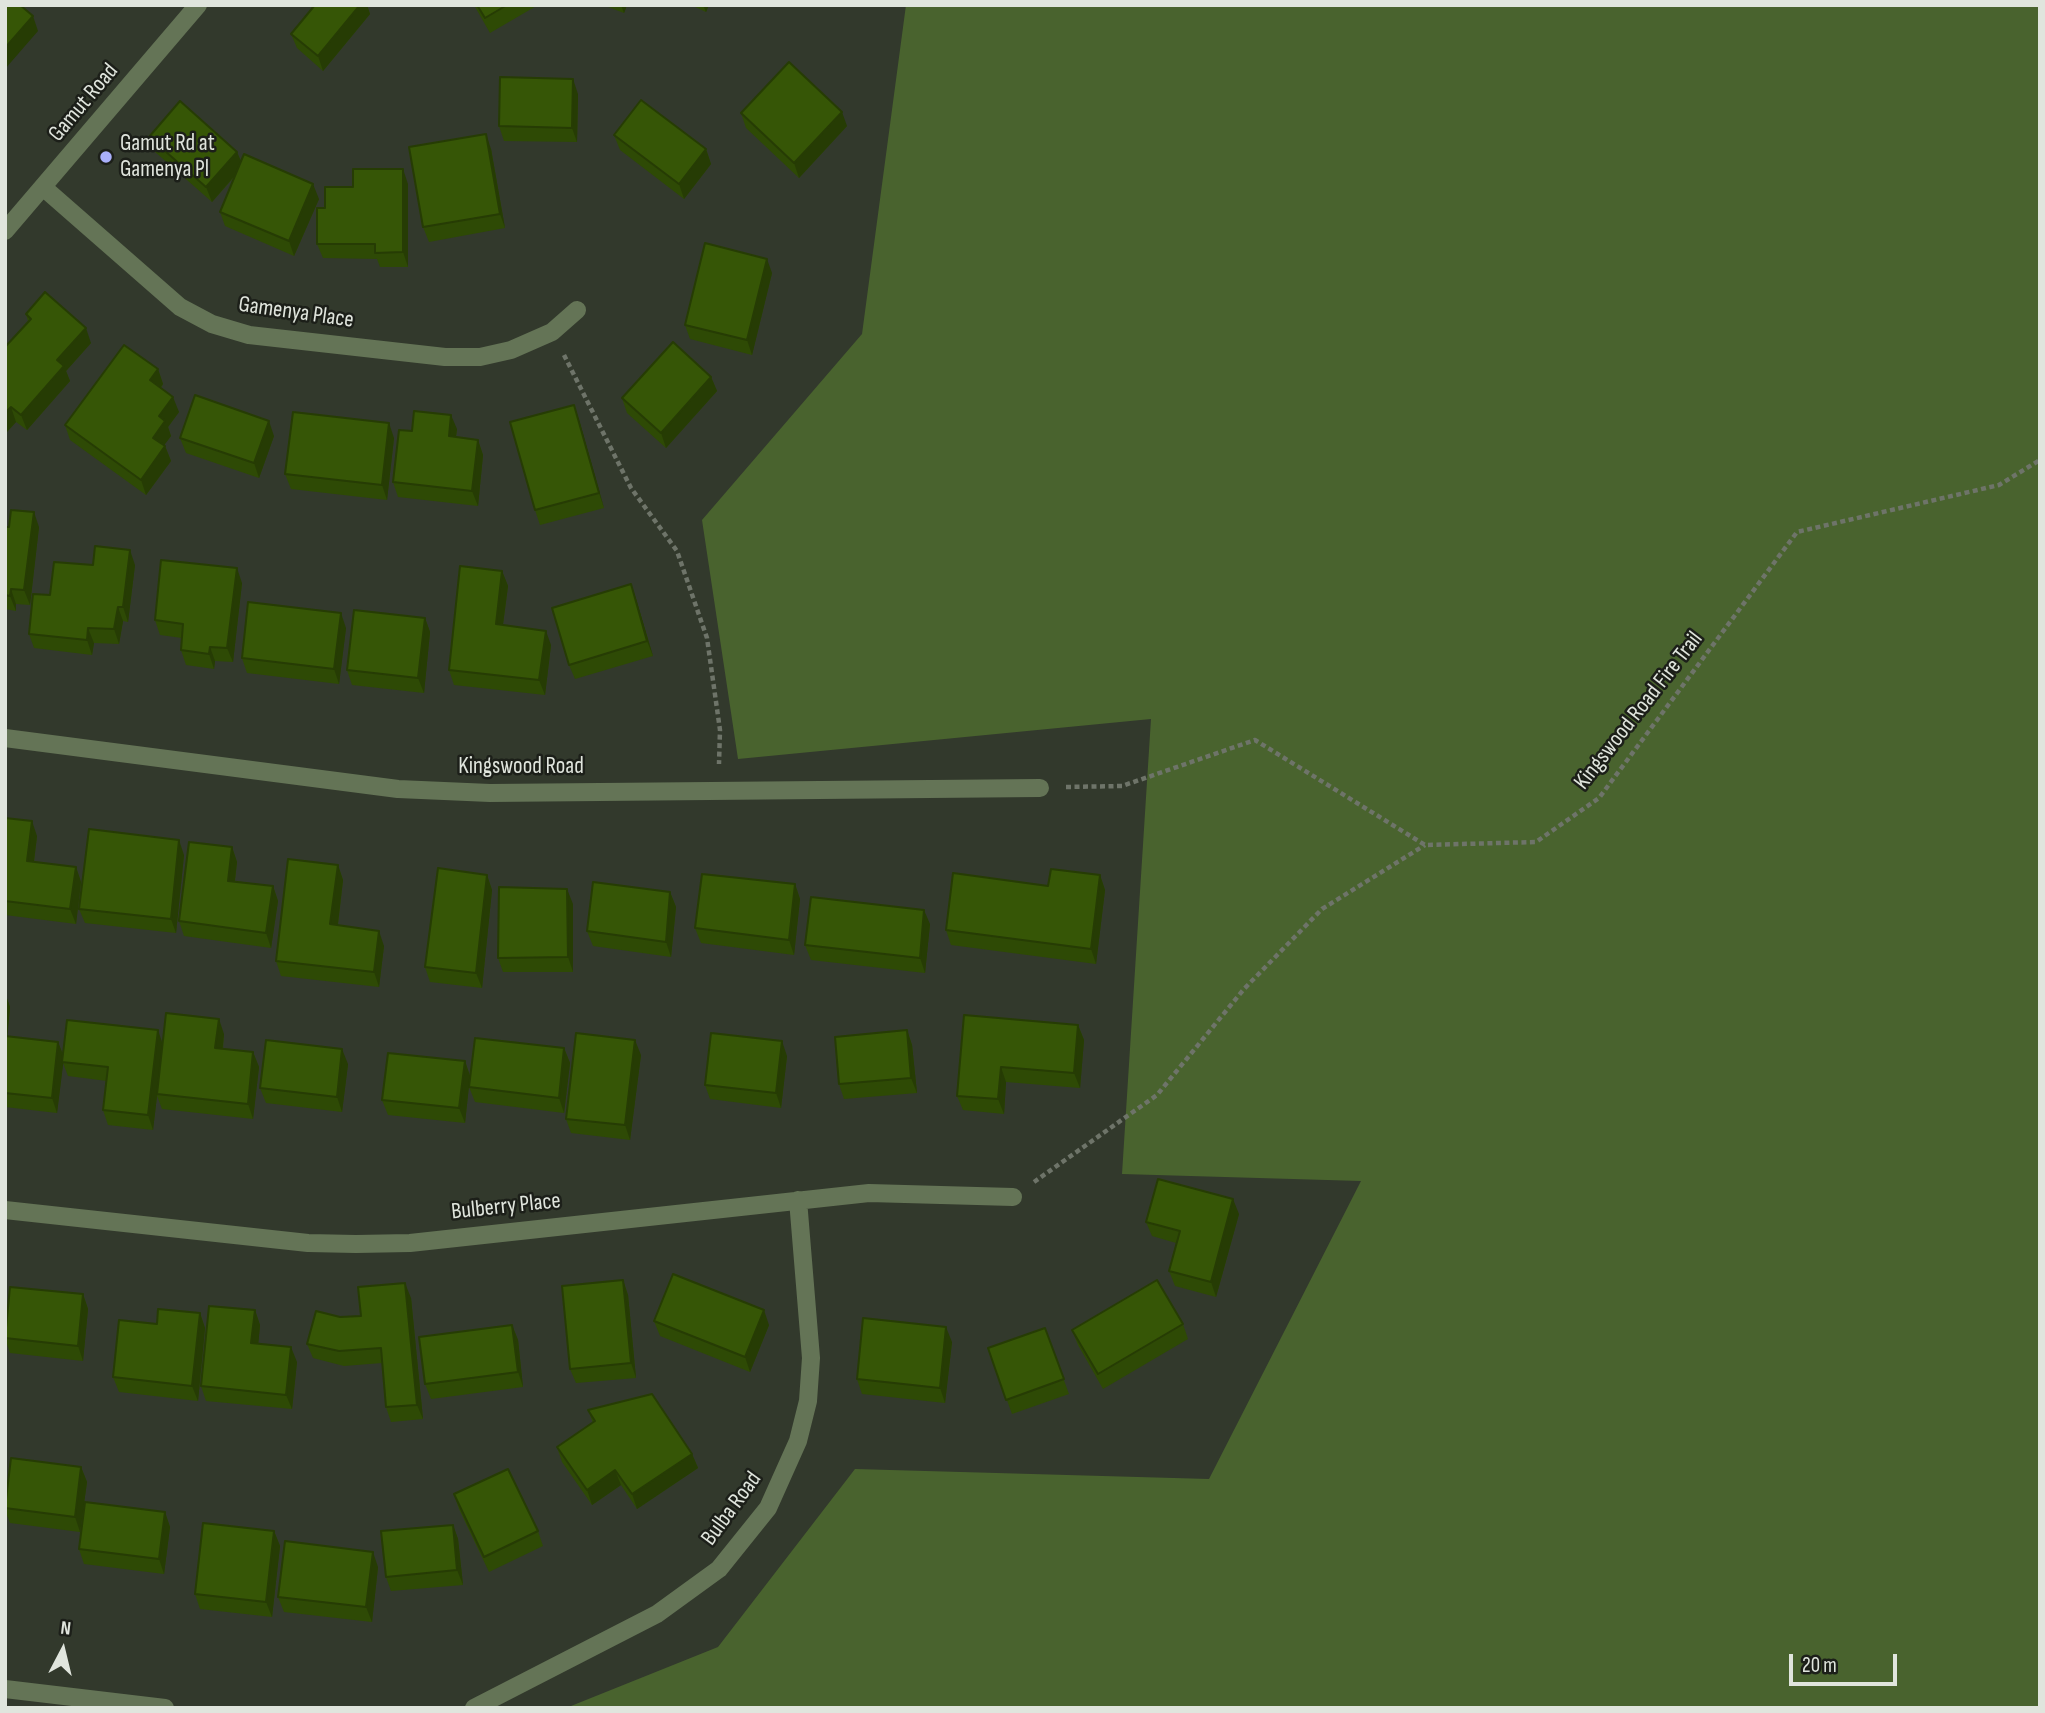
<!DOCTYPE html>
<html>
<head>
<meta charset="utf-8">
<style>
	body { margin:0 }
	#map { position:relative; width:2045px; height:1713px; overflow:hidden; background:#32392c; font-family:"Sofia Sans Condensed",sans-serif }
	canvas { display:block }
	.frame { position:absolute; inset:0; border:7px solid #e0e5dd; pointer-events:none }
	.north { position:absolute; left:28px; top:1615px; width:70px; height:70px; -webkit-text-stroke:5px #1c1f19; paint-order:stroke; rotate:7deg; font-size:19px; font-weight:700; line-height:28px; text-align:center; color:#e0e5dd }
	.north::after { content:''; display:block; margin:auto; width:24px; height:32px; background:#e0e5dd; clip-path:polygon(50% 0,100% 100%,50% 72%,0 100%) }
	.scale { position:absolute; left:1789px; top:1654px; width:108px; height:32px; box-sizing:border-box; border:4px solid #e0e5dd; border-top:0; padding-left:9px; font-size:21px; line-height:24px; white-space:nowrap; color:#e0e5dd; -webkit-text-stroke:5px #1c1f19; paint-order:stroke }
</style>
</head>
<body>
<div id="map">
<canvas width="2045" height="1713"></canvas>
<div class="frame"></div>
<div class="north">N</div>
<div class="scale">20 m</div>
</div>
<script>
const c = document.querySelector('canvas').getContext('2d');
c.lineJoin = 'round';
function paint(path, color) {
  c.fillStyle = color;
  c.fill(path, 'evenodd');
}
function toPath(rows) {
  const path = new Path2D();
  for (const r of rows) {
    path.moveTo(r[0], r[1]);
    for (let i = 2; i < r.length; i += 2) path.lineTo(r[i], r[i + 1]);
  }
  return path;
}
function stroke(path, color, width, dash) {
  c.strokeStyle = color;
  c.lineWidth = width;
  c.lineCap = dash ? 'butt' : 'round';
  c.setLineDash(dash || []);
  c.stroke(path);
}
function write(font, color, halo, rows, align = 'center') {
  c.font = font + ' "Sofia Sans Condensed",sans-serif';
  c.lineWidth = 5;
  c.setLineDash([]);
  c.textBaseline = 'middle';
  c.strokeStyle = halo;
  c.fillStyle = color;
  for (const [text, x, y, turn = 0] of rows) {
    c.save();
    c.translate(x, y);
    c.rotate((+turn || 0) * Math.PI / 180);
    c.textAlign = isNaN(turn) ? turn : align;
    if (halo) c.strokeText(text, 0, 0);
    c.fillText(text, 0, 0);
    c.restore();
  }
}
const green = toPath([
	[906,5,2040,5,2040,1708,566,1708,718,1647,855,1469,1209,1479,1361,1181,1122,1174,1151,719,738,759,702,520,862,334]
]);
const path = toPath([
	[564,355,631,488,677,551,707,638,720,730,719,764],
	[1066,787,1122,786,1255,740,1425,845,1536,842,1599,798,1797,532,1999,485,2040,460],
	[1034,1182,1157,1095,1244,989,1322,909,1425,845]
]);
const minor = toPath([
	[44,188,180,307,212,324,249,335,445,357,480,357,511,350,552,332,577,310],
	[5,231,198,5],
	[5,1210,308,1243,356,1244,410,1243,869,1193,1013,1197],
	[5,1689,165,1708],
	[474,1708,657,1614,719,1569,768,1508,798,1441,808,1401,811,1358,798,1200]
]);
const tertiary = toPath([
	[5,738,398,789,490,793,1040,788]
]);
const wall = toPath([
	[309,5,367,5,370,14,323,71,297,48,291,34,312,8],
	[474,5,538,5,490,33],
	[603,5,627,5,624,13],
	[691,5,709,5,706,12],
	[578,94,577,142,504,141,499,126],
	[741,113,847,126,799,178,746,128],
	[614,135,706,149,711,164,684,199,620,150],
	[149,137,237,152,241,162,319,199,294,256,225,226,220,212,236,175,212,202,154,151],
	[491,149,505,228,429,242,423,227],
	[408,184,408,267,380,267,377,259,323,258,317,244,325,208,353,187],
	[772,273,752,355,690,339,685,325],
	[26,314,91,343,66,371,70,381,27,430,16,422,5,434,5,347,28,321],
	[158,369,163,384,161,388,179,412,168,427,171,436,164,445,165,446,171,461,146,495,70,440,65,425],
	[711,377,717,391,666,448,627,413,622,398],
	[579,420,604,508,540,525,535,510],
	[457,429,456,437,478,440,483,455,478,506,398,497,393,482,412,431],
	[274,436,259,478,186,453,180,438],
	[394,438,387,500,291,489,285,474],
	[5,527,39,527,30,605,16,604,16,611,5,609],
	[93,565,135,565,128,622,123,621,119,644,94,643,92,655,34,648,29,634,50,595],
	[502,571,508,586,503,625,551,645,545,695,454,685,449,670],
	[242,583,233,662,215,661,214,669,186,665,181,650,182,638,160,635,155,620],
	[631,584,636,599,653,656,575,679,569,665],
	[425,618,430,632,424,693,352,685,347,670],
	[346,628,339,684,247,673,242,658],
	[5,818,37,836,34,862,76,867,81,882,76,924,5,915],
	[232,847,237,862,235,881,273,886,278,901,271,948,184,936,179,921],
	[184,855,176,933,85,923,79,909],
	[338,865,343,880,338,925,384,946,379,987,281,976,276,961],
	[487,875,492,890,482,988,430,982,425,967],
	[1100,875,1105,890,1096,964,951,945,946,930,1048,886],
	[795,884,800,899,794,955,701,943,695,928],
	[670,892,676,907,671,957,593,946,587,931],
	[573,904,573,972,503,972,498,958],
	[930,924,925,973,811,960,805,945],
	[5,993,10,1007,7,1036,58,1042,63,1055,224,1034,223,1049,253,1052,259,1067,253,1119,162,1109,157,1096,153,1130,108,1125,103,1110,107,1081,68,1076,63,1063,57,1113,5,1107],
	[964,1015,1078,1025,1084,1040,1080,1088,1006,1082,1004,1114,963,1110,957,1096],
	[907,1030,912,1045,917,1093,844,1099,839,1084],
	[564,1048,570,1063,564,1113,475,1102,469,1087],
	[641,1055,630,1140,571,1133,566,1119],
	[787,1056,781,1108,710,1099,705,1085],
	[465,1061,470,1076,465,1123,388,1115,382,1100],
	[348,1064,342,1112,266,1103,260,1088],
	[1239,1214,1216,1297,1175,1286,1169,1271,1176,1243,1152,1236,1146,1222],
	[623,1280,628,1295,636,1378,576,1383,570,1369],
	[83,1294,88,1309,83,1361,10,1353,5,1338],
	[411,1298,423,1419,391,1422,386,1407,382,1363,344,1366,313,1358,307,1344,340,1317,361,1316],
	[255,1310,260,1325,258,1344,297,1362,292,1409,206,1401,201,1386],
	[200,1313,205,1328,198,1401,119,1392,113,1377,157,1324],
	[654,1321,769,1325,750,1372,660,1336],
	[1183,1324,1188,1339,1103,1389,1078,1345,1072,1330],
	[512,1325,518,1340,523,1387,431,1399,425,1384],
	[1045,1328,1069,1394,1012,1414,988,1348],
	[952,1342,945,1403,862,1394,857,1379],
	[588,1410,692,1454,698,1468,637,1509,621,1485,592,1505,562,1462,557,1447,593,1423],
	[81,1467,87,1482,80,1532,10,1523,5,1510,5,1502],
	[454,1494,538,1531,543,1546,489,1572,459,1509],
	[165,1512,170,1527,164,1574,84,1564,79,1549],
	[453,1525,458,1539,463,1585,391,1591,386,1577],
	[274,1531,280,1546,272,1617,200,1609,195,1594],
	[378,1567,372,1622,284,1612,278,1597]
]);
const shadedWall = toPath([
	[360,5,367,5,370,14,323,71,318,56],
	[621,5,627,5,624,13],
	[703,5,709,5,706,12],
	[33,16,38,31,5,69,5,48],
	[573,79,578,94,577,142,572,128],
	[842,112,847,126,799,178,794,163],
	[486,134,491,149,505,228,500,214],
	[706,149,711,164,684,199,679,184],
	[237,152,243,166,212,202,206,187],
	[403,169,408,184,408,267,403,252],
	[313,184,319,199,294,256,289,241],
	[767,259,772,273,752,355,747,340],
	[86,328,91,343,66,371,70,381,27,430,21,415,57,360],
	[158,369,163,384,155,395,150,380],
	[711,377,717,391,666,448,661,433],
	[173,397,179,412,168,427,171,436,159,452,153,438,159,416],
	[574,405,579,420,604,508,599,493],
	[11,407,16,422,5,434,5,413],
	[451,415,457,429,454,451,449,436],
	[269,421,274,436,259,478,254,463],
	[389,423,394,438,387,500,382,485],
	[478,440,483,455,478,506,472,491],
	[165,446,171,461,146,495,141,480],
	[34,512,39,527,30,605,24,590],
	[130,550,135,565,128,622,123,607],
	[237,568,242,583,233,662,227,648],
	[502,571,508,586,501,639,496,624],
	[631,584,636,599,653,656,647,641],
	[11,589,16,604,16,611,10,596],
	[118,607,123,621,119,644,114,629],
	[341,613,346,628,339,684,334,669],
	[425,618,430,632,424,693,418,678],
	[88,628,94,643,92,655,87,640],
	[546,631,551,645,545,695,539,680],
	[210,647,215,661,214,669,209,654],
	[32,821,37,836,32,876,27,861],
	[179,840,184,855,176,933,171,919],
	[232,847,237,862,233,895,228,881],
	[338,865,343,880,336,939,330,924],
	[76,867,81,882,76,924,70,909],
	[487,875,492,890,482,988,476,973],
	[1100,875,1105,890,1096,964,1091,949],
	[795,884,800,899,794,955,789,940],
	[273,886,278,901,271,948,266,933],
	[567,889,573,904,573,972,568,957],
	[670,892,676,907,671,957,666,942],
	[924,910,930,924,925,973,920,958],
	[379,931,384,946,379,987,374,972],
	[5,993,10,1007,6,1050,5,1049],
	[219,1019,224,1034,221,1063,215,1048],
	[1078,1025,1084,1040,1080,1088,1074,1073],
	[158,1030,163,1045,153,1130,148,1115],
	[907,1030,912,1045,917,1093,911,1078],
	[635,1040,641,1055,630,1140,625,1125],
	[782,1041,787,1056,781,1108,776,1093],
	[58,1042,64,1057,57,1113,52,1098],
	[564,1048,570,1063,564,1113,559,1098],
	[342,1049,348,1064,342,1112,337,1097],
	[253,1052,259,1067,253,1119,248,1104],
	[465,1061,470,1076,465,1123,459,1108],
	[1001,1067,1006,1082,1004,1114,998,1099],
	[1233,1199,1239,1214,1216,1297,1211,1282],
	[623,1280,628,1295,636,1378,631,1363],
	[405,1283,411,1298,423,1419,417,1405],
	[83,1294,88,1309,83,1361,78,1346],
	[255,1310,260,1325,257,1358,251,1343],
	[764,1310,769,1325,750,1372,745,1357],
	[200,1313,205,1328,198,1401,192,1386],
	[512,1325,518,1340,523,1387,518,1372],
	[946,1327,952,1342,945,1403,940,1388],
	[291,1347,297,1362,292,1409,286,1395],
	[692,1454,698,1468,637,1509,632,1494],
	[81,1467,87,1482,80,1532,75,1517],
	[615,1470,621,1485,592,1505,587,1490],
	[165,1512,170,1527,164,1574,159,1559],
	[453,1525,458,1539,463,1585,457,1570],
	[274,1531,280,1546,272,1617,266,1602],
	[373,1552,378,1567,372,1622,366,1607]
]);
const building = toPath([
	[5,5,20,5,33,16,5,48,5,5],
	[315,5,360,5,318,56,291,34,315,5],
	[477,5,507,5,485,18,477,5],
	[789,62,842,112,794,163,741,113,789,62],
	[500,77,573,79,572,128,499,126,500,77],
	[641,100,706,149,679,184,614,135,641,100],
	[180,101,237,152,206,187,149,137,180,101],
	[486,134,500,214,423,227,409,147,486,134],
	[244,154,313,184,289,241,220,212,244,154],
	[353,169,403,169,403,252,375,253,375,244,317,244,317,208,325,208,325,187,353,187,353,169],
	[705,243,767,259,747,340,685,325,705,243],
	[45,292,86,328,57,360,64,366,21,415,11,407,5,413,5,347,31,319,26,314,45,292],
	[673,342,711,377,661,433,622,398,673,342],
	[124,345,158,369,150,380,173,397,159,416,165,421,153,438,165,446,141,480,65,425,124,345],
	[195,395,269,421,254,463,180,438,195,395],
	[574,405,599,493,535,510,510,422,574,405],
	[414,411,451,415,449,436,478,440,472,491,393,482,399,430,412,431,414,411],
	[293,412,389,423,382,485,285,474,293,412],
	[11,510,34,512,24,590,11,589,10,596,5,595,5,527,9,527,11,510],
	[95,546,130,550,123,607,118,607,114,629,88,628,87,640,29,634,33,594,50,595,54,562,93,565,95,546],
	[161,560,237,568,227,648,210,647,209,654,181,650,183,624,155,620,161,560],
	[460,566,502,571,496,624,546,631,539,680,449,670,460,566],
	[631,584,647,641,569,665,552,608,631,584],
	[248,602,341,613,334,669,242,658,248,602],
	[354,610,425,618,418,678,347,670,354,610],
	[5,818,32,821,27,861,76,867,70,909,5,901,5,818],
	[89,829,179,840,171,919,79,909,89,829],
	[189,842,232,847,228,881,273,886,266,933,179,921,189,842],
	[288,859,338,865,330,924,379,931,374,972,276,961,288,859],
	[438,868,487,875,476,973,425,967,438,868],
	[1051,869,1100,875,1091,949,946,930,953,873,1048,886,1051,869],
	[702,874,795,884,789,940,695,928,702,874],
	[593,882,670,892,666,942,587,931,593,882],
	[499,887,567,889,568,957,498,958,499,887],
	[811,897,924,910,920,958,805,945,811,897],
	[166,1013,219,1019,215,1048,253,1052,248,1104,157,1094,166,1013],
	[964,1015,1078,1025,1074,1073,1001,1067,998,1099,957,1096,964,1015],
	[67,1020,158,1030,148,1115,103,1110,108,1067,62,1062,67,1020],
	[907,1030,911,1078,839,1084,835,1037,907,1030],
	[576,1033,635,1040,625,1125,566,1119,576,1033],
	[711,1033,782,1041,776,1093,705,1085,711,1033],
	[5,1036,58,1042,52,1098,5,1093,5,1036],
	[475,1038,564,1048,559,1098,469,1087,475,1038],
	[266,1040,342,1049,337,1097,260,1088,266,1040],
	[388,1053,465,1061,459,1108,382,1100,388,1053],
	[1158,1179,1233,1199,1211,1282,1169,1271,1180,1231,1146,1222,1158,1179],
	[673,1274,764,1310,745,1357,654,1321,673,1274],
	[623,1280,631,1363,570,1369,562,1286,623,1280],
	[1157,1280,1183,1324,1098,1374,1072,1330,1157,1280],
	[405,1283,417,1405,386,1407,381,1348,339,1351,307,1344,316,1311,340,1317,361,1316,358,1287,405,1283],
	[10,1287,83,1294,78,1346,5,1338,10,1287],
	[209,1306,255,1310,251,1343,291,1347,286,1395,201,1386,209,1306],
	[158,1309,200,1313,192,1386,113,1377,119,1320,157,1324,158,1309],
	[863,1318,946,1327,940,1388,857,1379,863,1318],
	[512,1325,518,1372,425,1384,419,1337,512,1325],
	[1045,1328,1064,1379,1006,1400,988,1348,1045,1328],
	[652,1394,692,1454,632,1494,615,1470,587,1490,557,1447,595,1421,588,1410,652,1394],
	[11,1458,81,1467,75,1517,5,1508,11,1458],
	[508,1469,538,1531,484,1557,454,1494,508,1469],
	[85,1502,165,1512,159,1559,79,1549,85,1502],
	[203,1523,274,1531,266,1602,195,1594,203,1523],
	[453,1525,457,1570,386,1577,381,1531,453,1525],
	[285,1541,373,1552,366,1607,278,1597,285,1541]
]);
const markers = [
	[106,157,7,"#aab0fb"]
];
const streetNames = [
	["Gamut Road",84,103,-50],
	["Gamenya Place",296,313,8],
	["Kingswood Road Fire Trail",1639,711,-52],
	["Kingswood Road",521,767],
	["Bulberry Place",506,1207,-6],
	["Bulba Road",732,1509,-54]
];
const poiNames = [
	["Gamut Rd at",120,144],
	["Gamenya Pl",120,170]
];
paint(green, '#49632e');
stroke(path, '#6e7469', 4.5, [5, 3.5]);
stroke(minor, '#647456', 18);
stroke(tertiary, '#647456', 18);
paint(wall, '#2e4a05');
paint(shadedWall, '#263c04');
paint(building, '#365606');
stroke(building, '#263c04', 2);
for (const [x, y, r, color] of markers) {
  const dot = new Path2D();
  dot.arc(x, y, r, 0, 2 * Math.PI);
  c.fillStyle = color;
  c.fill(dot);
  stroke(dot, '#1c1f19', 2.5);
}
write('23px', '#e0e5dd', '#1c1f19', streetNames);
write('23px', '#e0e5dd', '#1c1f19', poiNames, 'left');
</script>
</body>
</html>
